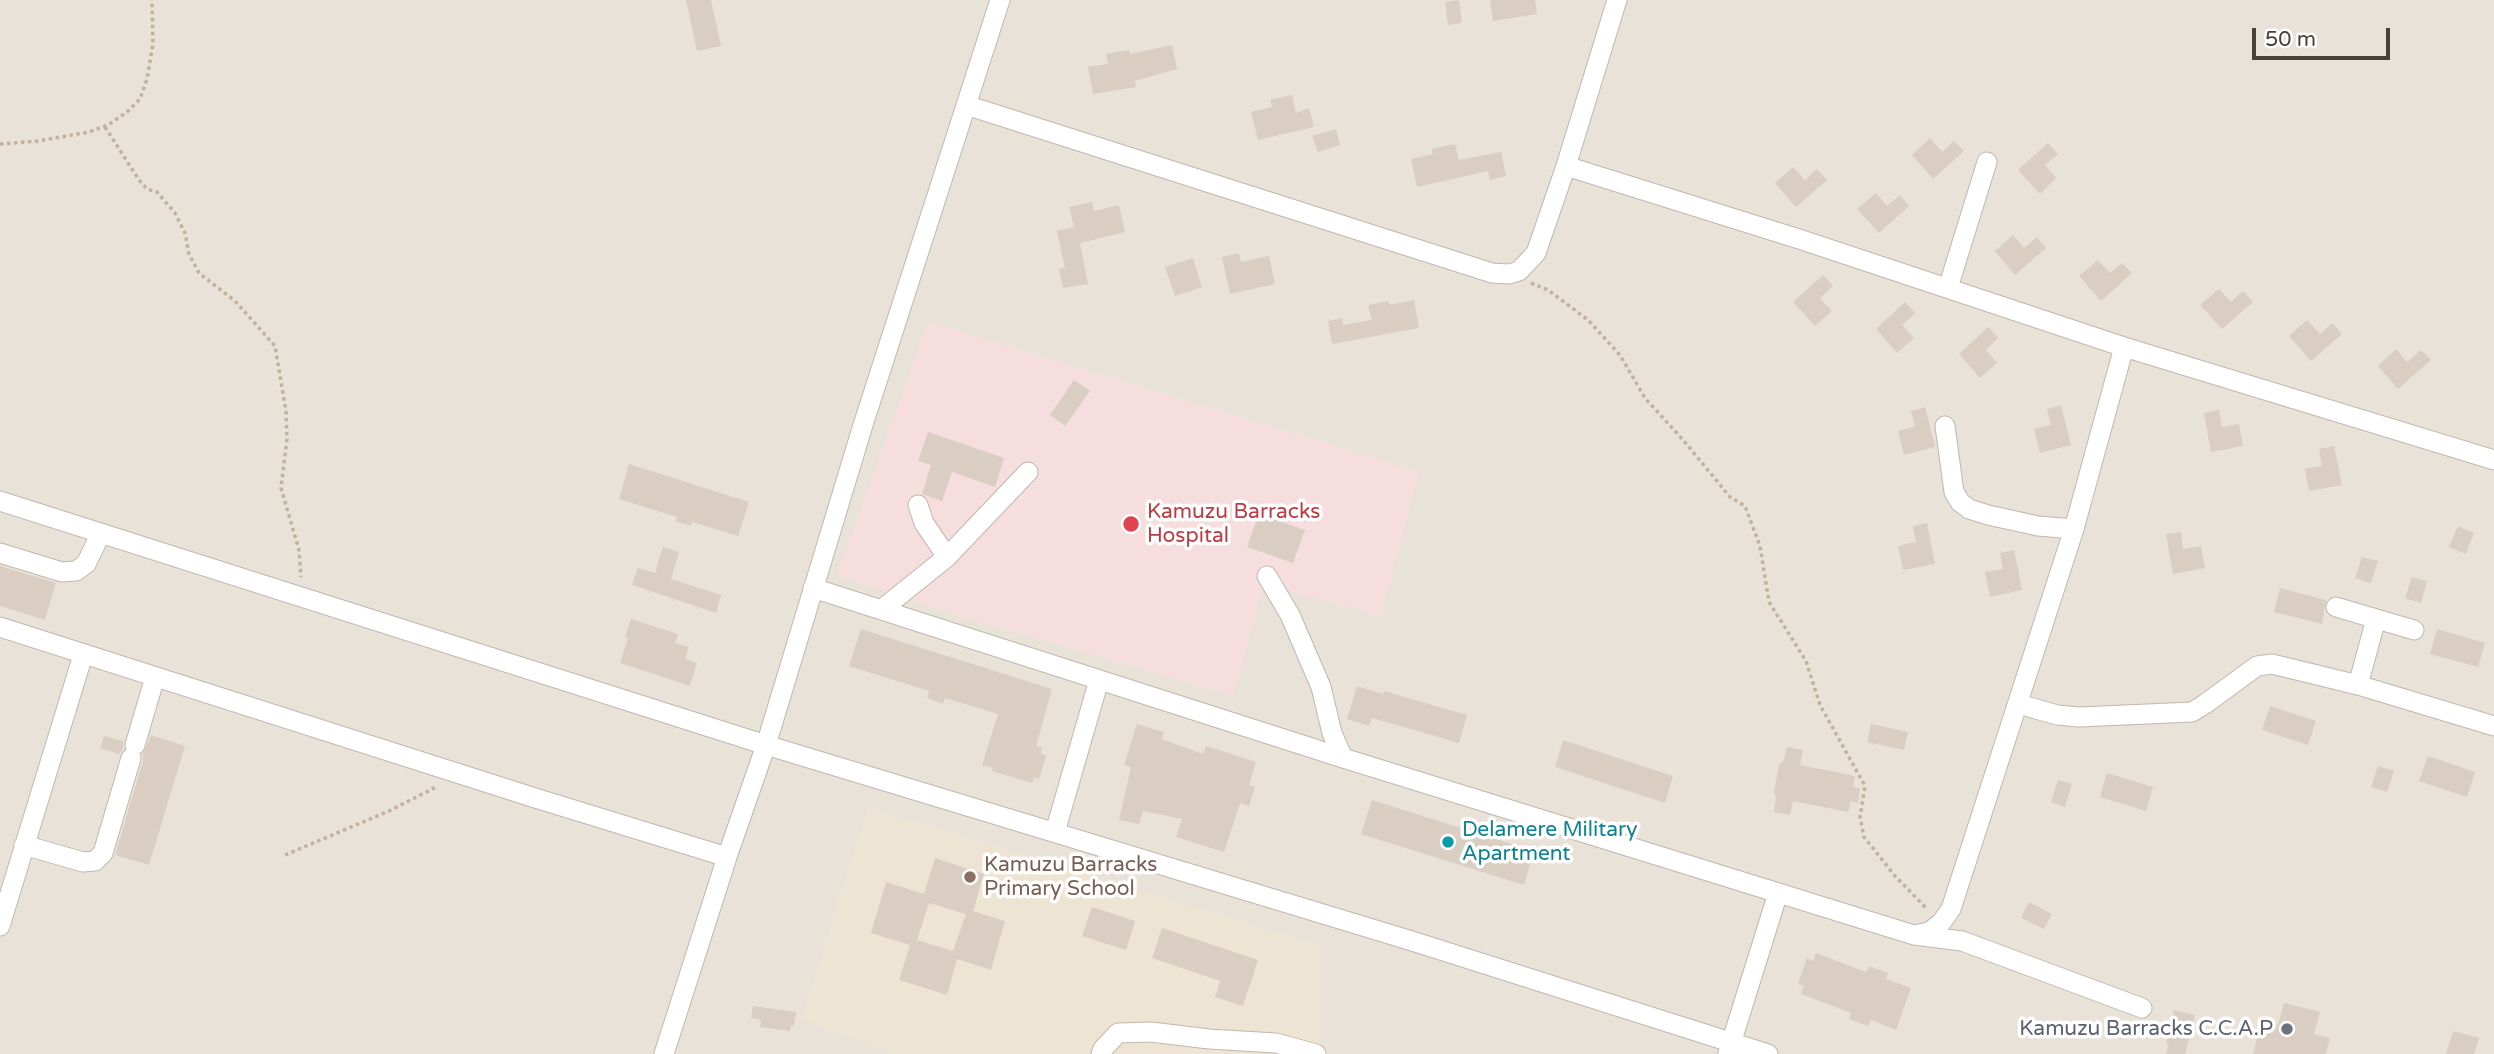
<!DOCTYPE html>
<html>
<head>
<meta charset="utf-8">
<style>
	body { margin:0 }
	#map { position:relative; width:2494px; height:1054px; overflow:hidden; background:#f5f0ea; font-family:"Varela Round",sans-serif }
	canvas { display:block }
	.scale { position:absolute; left:2252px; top:28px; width:138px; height:32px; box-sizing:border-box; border:4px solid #494038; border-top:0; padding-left:9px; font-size:21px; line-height:24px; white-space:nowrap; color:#494038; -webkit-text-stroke:5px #fff; paint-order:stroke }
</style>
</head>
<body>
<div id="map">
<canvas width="2494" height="1054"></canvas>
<div class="scale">50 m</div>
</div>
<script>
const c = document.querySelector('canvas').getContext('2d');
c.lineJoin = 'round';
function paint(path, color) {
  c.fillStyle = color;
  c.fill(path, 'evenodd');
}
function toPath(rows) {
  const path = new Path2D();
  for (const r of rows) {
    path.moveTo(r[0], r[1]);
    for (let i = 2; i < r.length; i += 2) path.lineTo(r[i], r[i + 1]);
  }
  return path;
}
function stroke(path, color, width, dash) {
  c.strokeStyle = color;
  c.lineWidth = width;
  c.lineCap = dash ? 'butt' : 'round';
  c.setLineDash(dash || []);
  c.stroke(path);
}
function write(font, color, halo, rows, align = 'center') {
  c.font = font + ' "Varela Round",sans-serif';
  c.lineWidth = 7;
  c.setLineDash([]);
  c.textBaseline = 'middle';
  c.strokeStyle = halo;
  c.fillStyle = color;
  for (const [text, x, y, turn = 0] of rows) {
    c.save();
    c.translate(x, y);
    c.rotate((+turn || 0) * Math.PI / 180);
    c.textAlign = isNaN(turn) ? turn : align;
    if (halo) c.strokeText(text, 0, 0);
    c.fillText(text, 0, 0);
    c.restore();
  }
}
const residential = toPath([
	[0,0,2494,0,2494,1054,0,1054]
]);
const education = toPath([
	[868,808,1320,946,1319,1054,893,1054,802,1018]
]);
const medical = toPath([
	[928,322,1419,472,1381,615,1264,585,1233,695,970,619,837,575]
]);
const building = toPath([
	[686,0,711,0,721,46,697,51],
	[1459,0,1462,23,1448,25,1445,2],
	[1490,0,1535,0,1537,14,1493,21],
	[1172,45,1177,69,1135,81,1136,87,1093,94,1088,67,1108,64,1106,54,1129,50,1130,54],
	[1292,95,1296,113,1309,108,1314,127,1258,140,1251,112,1272,107,1270,100],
	[1336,129,1340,145,1318,152,1312,136],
	[1930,138,1942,152,1954,141,1964,151,1933,179,1912,155],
	[2048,143,2058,154,2045,165,2056,178,2040,194,2018,170],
	[1455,144,1459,160,1501,152,1506,176,1490,180,1488,171,1417,187,1411,159,1433,154,1432,149],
	[1793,167,1805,180,1817,169,1827,180,1796,207,1775,183],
	[1876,193,1887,206,1900,195,1909,206,1879,233,1857,209],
	[1092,202,1094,211,1119,205,1125,232,1080,243,1088,284,1063,288,1059,269,1065,268,1057,231,1074,227,1069,207],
	[2013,235,2024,248,2037,237,2046,248,2015,275,1995,251],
	[1239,253,1241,262,1269,256,1275,284,1230,294,1222,257],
	[1193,258,1202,287,1175,296,1165,267],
	[2098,260,2110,273,2122,263,2132,273,2101,301,2079,276],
	[1823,275,1833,286,1820,298,1832,311,1815,326,1793,302],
	[2219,289,2231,302,2243,291,2253,302,2222,329,2200,305],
	[1414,300,1419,328,1332,344,1328,321,1342,318,1343,325,1372,320,1368,305,1388,301,1390,305],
	[1905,302,1915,313,1902,325,1914,338,1897,353,1876,329],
	[2307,320,2320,334,2332,323,2342,334,2311,361,2289,336],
	[1988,327,1998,338,1986,350,1997,363,1980,378,1959,354],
	[2396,349,2407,362,2421,350,2431,360,2398,389,2378,366],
	[1074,380,1090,391,1065,426,1050,415],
	[2061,405,2071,445,2040,453,2034,429,2051,425,2047,409],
	[1925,407,1935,447,1904,455,1898,431,1915,427,1911,411],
	[2219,410,2222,427,2239,424,2243,446,2211,452,2204,413],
	[928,432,1004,458,995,487,952,472,942,501,922,494,931,465,918,461],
	[2334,446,2342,485,2309,491,2305,469,2322,466,2319,449],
	[629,464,749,502,738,536,692,522,691,526,676,521,677,517,619,499],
	[1259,514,1305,530,1293,563,1247,547],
	[1927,523,1935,564,1903,570,1898,546,1916,542,1913,526],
	[2458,526,2474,533,2466,554,2449,547],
	[2181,532,2183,549,2201,546,2205,568,2173,574,2166,534],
	[663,547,679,552,671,579,721,595,716,613,632,585,638,568,655,573],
	[2014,550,2022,590,1990,597,1985,572,2003,569,2000,553],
	[2362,557,2378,561,2371,583,2355,578],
	[0,566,56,583,45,620,0,606],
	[2412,577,2427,581,2421,603,2405,598],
	[2280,588,2326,600,2322,624,2274,612],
	[631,619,678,634,675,643,689,647,685,659,697,663,690,686,620,663,628,638,625,637],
	[861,629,1052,689,1036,746,1042,748,1041,754,1046,756,1039,779,1034,777,1032,783,992,771,993,768,982,765,998,714,945,698,943,704,927,698,929,691,849,666],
	[2437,629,2485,643,2478,667,2430,654],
	[1357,686,1383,694,1384,691,1467,715,1459,743,1372,718,1369,726,1347,719],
	[2270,706,2316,721,2308,745,2262,730],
	[1137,724,1164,732,1162,739,1203,754,1206,746,1256,762,1249,785,1255,787,1249,806,1240,803,1224,852,1176,837,1182,819,1143,811,1139,824,1119,820,1131,767,1124,765],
	[1871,724,1908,732,1904,750,1867,742],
	[151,735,185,746,149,865,115,855,143,761,143,754],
	[104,736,123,741,123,749,119,754,100,748],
	[1563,740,1673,776,1665,803,1555,767],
	[1787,747,1803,750,1800,765,1855,776,1853,787,1860,788,1858,803,1851,801,1848,812,1793,801,1790,815,1774,812,1776,797,1774,793,1779,765,1783,762],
	[2428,756,2475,772,2467,797,2419,781],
	[2378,766,2394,771,2387,792,2371,787],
	[2107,773,2153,787,2146,811,2100,797],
	[2058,780,2072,784,2065,807,2051,802],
	[1372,800,1534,851,1524,885,1361,834],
	[935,858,984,874,973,911,1005,921,991,970,957,959,947,995,899,980,910,945,871,933,886,882,924,894],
	[929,903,966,914,953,951,917,940],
	[2029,902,2052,914,2044,929,2021,918],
	[1092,907,1135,921,1126,950,1082,936],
	[1162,928,1258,960,1243,1006,1215,997,1220,981,1152,958],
	[1816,953,1866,972,1869,966,1888,973,1886,979,1911,988,1896,1030,1871,1020,1868,1026,1849,1019,1851,1013,1801,994,1804,986,1798,984,1807,958,1813,961],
	[2284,1003,2320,1012,2314,1034,2330,1038,2326,1054,2253,1054,2262,1020,2278,1025],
	[753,1006,796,1012,794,1026,791,1025,790,1031,760,1027,761,1020,751,1018],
	[2174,1010,2195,1015,2185,1054,2166,1054,2169,1044,2166,1043],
	[2453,1031,2479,1038,2474,1054,2446,1054]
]);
const path = toPath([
	[105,127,139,180,147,189,157,192,175,213,185,233,189,254,199,273,235,301,275,346,286,411,287,439,281,488,299,550,301,577],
	[0,144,38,141,89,132,108,125,127,112,140,99,147,79,153,44,152,0],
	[1531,283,1548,290,1588,320,1620,355,1645,398,1684,441,1730,497,1745,506,1760,546,1769,602,1806,661,1820,705,1865,786,1860,817,1864,837,1895,876,1927,909],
	[285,855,389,811,436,787]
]);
const minor = toPath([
	[966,105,1492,273,1509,274,1519,271,1536,253,1566,166,1617,0],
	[1566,166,1799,239,2124,347,2494,460],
	[1948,288,1987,162],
	[1945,426,1954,492,1960,502,1969,509,1988,515,2038,526,2074,529],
	[0,501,766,745,1412,941,1768,1054],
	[918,505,924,523,947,557],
	[0,553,62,572,76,571,86,564,101,533],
	[1267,576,1290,615,1321,687,1332,733,1343,758],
	[813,588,1343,758,1914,935,1962,941,2142,1008],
	[2336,607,2414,630],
	[881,610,947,557,1028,472],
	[0,627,532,797,727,857],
	[2358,685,2376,619],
	[2019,704,2057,715,2079,717,2192,712,2205,704,2257,666,2272,664,2358,685,2494,726],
	[135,745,155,677],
	[1055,832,1099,680],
	[24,845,83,862,95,861,103,853,131,758],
	[0,926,83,655],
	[1918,934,1929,932,1941,923,1951,909,2074,529,2124,347],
	[1728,1053,1778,893],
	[664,1054,727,857,766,745,863,425,1000,0],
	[1101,1054,1103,1049,1118,1033,1151,1032,1209,1039,1276,1043,1316,1054]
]);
const markers = [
	[1131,524,9,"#e0444e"],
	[1448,842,7,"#0f9aa8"],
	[970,877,7,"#8d6e63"],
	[2287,1029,7,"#6b7280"]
];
const healthNames = [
	["Kamuzu Barracks",1147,512],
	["Hospital",1147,536]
];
const cultureNames = [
	["Delamere Military",1462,830],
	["Apartment",1462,854]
];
const educationNames = [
	["Kamuzu Barracks",984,865],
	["Primary School",984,889]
];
const worshipNames = [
	["Kamuzu Barracks C.C.A.P",2273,1029]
];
paint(residential, '#e9e2d8');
paint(education, '#eee4d4');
paint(medical, '#f5dedd');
paint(building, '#dacec2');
stroke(minor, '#c1b7ac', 21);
stroke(path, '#c3b19d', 3.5, [3.5, 3.5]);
stroke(minor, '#fff', 19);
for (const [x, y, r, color] of markers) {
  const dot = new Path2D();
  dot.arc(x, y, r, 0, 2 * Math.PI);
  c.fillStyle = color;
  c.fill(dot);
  stroke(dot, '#fff', 2.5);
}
write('21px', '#be3a42', '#fff', healthNames, 'left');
write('21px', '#0d838f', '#fff', cultureNames, 'left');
write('21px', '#785e54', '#fff', educationNames, 'left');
write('21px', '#5b616d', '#fff', worshipNames, 'right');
</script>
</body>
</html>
